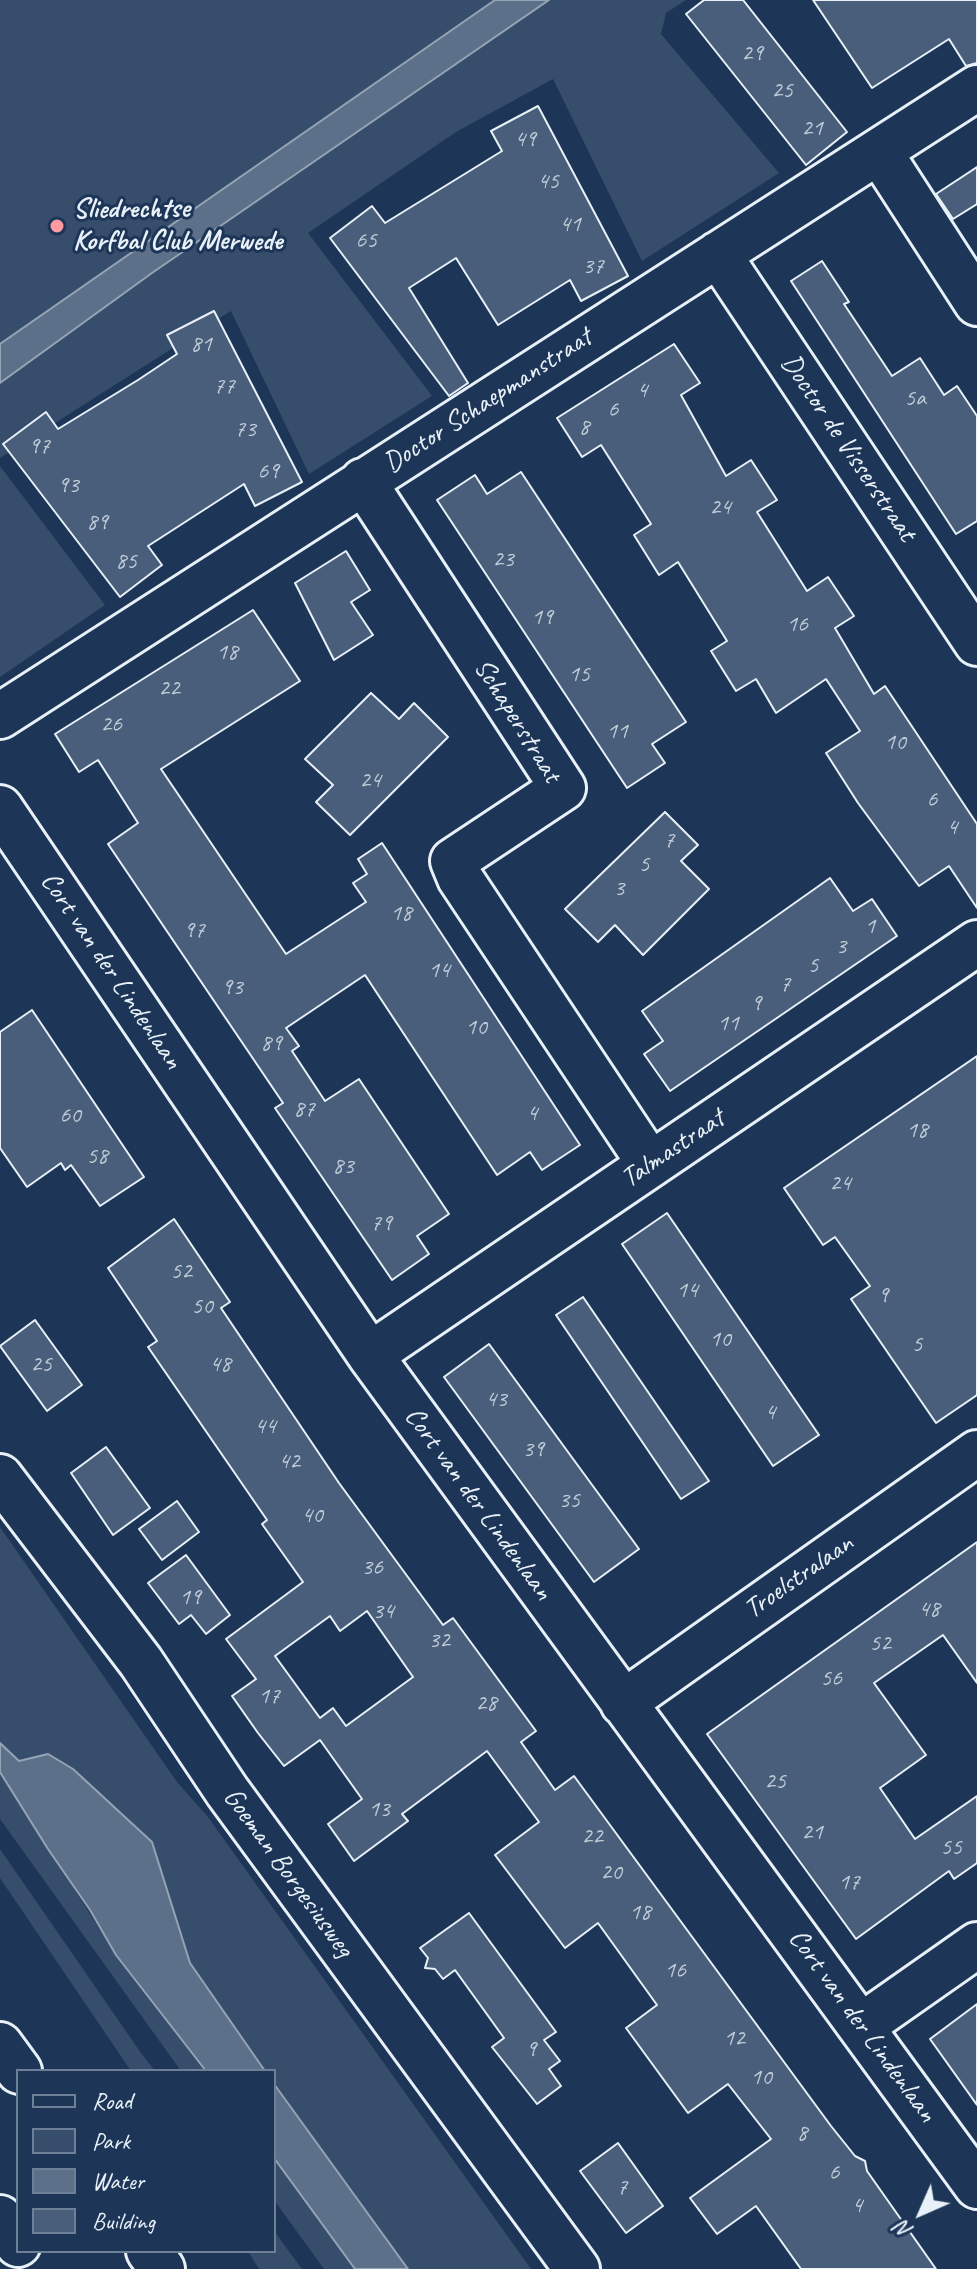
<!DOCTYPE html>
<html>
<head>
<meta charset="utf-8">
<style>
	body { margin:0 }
	#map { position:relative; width:977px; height:2269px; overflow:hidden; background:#1d3557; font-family:Caveat,sans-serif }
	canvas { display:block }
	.legend { position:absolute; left:16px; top:2069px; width:260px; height:184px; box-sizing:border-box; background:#1d3557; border:2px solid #6e8097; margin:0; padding:10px 14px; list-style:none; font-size:24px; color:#e8f1f8 }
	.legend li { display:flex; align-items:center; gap:16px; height:40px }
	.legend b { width:40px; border:2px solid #6e8097 }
	.north { position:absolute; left:881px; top:2173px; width:80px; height:80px; -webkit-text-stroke:6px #1d3557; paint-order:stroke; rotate:225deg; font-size:22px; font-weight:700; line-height:32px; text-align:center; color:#e8f1f8 }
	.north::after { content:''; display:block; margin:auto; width:28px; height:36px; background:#e8f1f8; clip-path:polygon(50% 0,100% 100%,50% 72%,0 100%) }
</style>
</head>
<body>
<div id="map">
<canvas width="977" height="2269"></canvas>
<ul class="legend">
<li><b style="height:10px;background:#1d3557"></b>Road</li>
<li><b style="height:22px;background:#374d6c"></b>Park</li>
<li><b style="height:22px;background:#5d7089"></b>Water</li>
<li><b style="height:22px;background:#495e7a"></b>Building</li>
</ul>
<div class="north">N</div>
</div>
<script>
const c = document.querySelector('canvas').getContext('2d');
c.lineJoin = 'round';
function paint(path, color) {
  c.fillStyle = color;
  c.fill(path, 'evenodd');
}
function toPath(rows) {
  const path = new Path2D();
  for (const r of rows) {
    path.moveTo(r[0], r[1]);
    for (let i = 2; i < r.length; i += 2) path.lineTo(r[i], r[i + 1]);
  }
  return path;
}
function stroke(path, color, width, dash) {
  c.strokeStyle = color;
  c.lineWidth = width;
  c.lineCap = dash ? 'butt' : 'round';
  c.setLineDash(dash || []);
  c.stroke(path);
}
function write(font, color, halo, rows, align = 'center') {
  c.font = font + ' Caveat,sans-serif';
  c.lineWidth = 6;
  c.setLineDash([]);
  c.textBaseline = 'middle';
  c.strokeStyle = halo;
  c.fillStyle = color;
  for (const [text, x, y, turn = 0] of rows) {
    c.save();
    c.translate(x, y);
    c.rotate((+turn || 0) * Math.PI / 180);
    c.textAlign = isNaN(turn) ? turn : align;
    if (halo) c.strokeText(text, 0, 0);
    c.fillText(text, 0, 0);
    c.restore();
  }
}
const green = toPath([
	[0,0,495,0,0,344],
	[549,0,686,0,666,13,661,34,779,173,642,261,553,79,456,132,308,233,432,396,309,474,231,311,0,458,0,383,152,273],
	[0,466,105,605,0,677],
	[0,1527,177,1782,208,1817,531,2269,408,2269,274,2084,274,2071,265,2071,190,1963,152,1842,73,1769,48,1754,19,1762,0,1743],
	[0,1772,116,1955,206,2071,181,2071,0,1819],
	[0,1849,141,2053,155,2071,131,2071,0,1878],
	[274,2158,329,2233,355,2269,324,2269,274,2200],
	[274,2231,302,2269,259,2269,248,2251,274,2251]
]);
const water = toPath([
	[495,0,549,0,152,273,0,383,0,344,495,0],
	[0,1743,19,1761,48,1754,73,1769,152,1842,190,1963,265,2071,206,2071,116,1955,90,1910,48,1849,0,1772,0,1743],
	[274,2084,408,2269,355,2269,274,2158,274,2084]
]);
const building = toPath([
	[704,0,743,0,847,132,806,165,686,14,704,0],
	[813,0,977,0,977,63,966,66,949,39,872,88,813,0],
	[538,106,628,276,581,301,570,280,498,325,456,258,409,288,468,383,449,396,330,238,372,206,385,223,502,151,491,131,538,106],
	[977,167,977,204,953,219,936,194,977,167],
	[822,261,849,302,844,304,892,376,920,358,944,395,957,386,977,416,977,521,956,534,791,281,822,261],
	[214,311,302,482,255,506,244,484,148,546,162,565,120,597,3,444,46,412,58,429,138,380,177,354,167,335,214,311],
	[674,344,700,383,681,395,726,476,751,460,777,500,757,512,807,591,828,577,854,616,835,628,874,694,885,686,977,824,977,908,949,866,919,886,858,803,826,753,860,731,826,679,776,713,756,679,736,691,711,651,727,641,678,562,659,575,634,535,651,524,601,445,582,457,557,418,674,344],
	[521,472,686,722,652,744,665,763,627,788,437,500,475,475,487,494,521,472],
	[346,551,370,590,351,602,373,635,334,660,295,583,346,551],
	[253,610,300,681,161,769,286,954,366,902,353,883,367,874,358,859,382,843,580,1145,542,1170,530,1152,497,1175,365,975,286,1028,299,1046,292,1051,325,1101,359,1079,449,1214,417,1236,429,1254,392,1280,275,1108,283,1103,108,844,138,823,98,760,79,772,55,734,253,610],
	[371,693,399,719,414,703,448,737,350,835,316,802,333,785,305,759,371,693],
	[665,812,698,845,681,861,709,889,643,955,615,925,598,942,565,909,665,812],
	[830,878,853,911,872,899,897,936,670,1091,644,1054,663,1041,642,1011,830,878],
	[32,1010,144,1177,100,1206,71,1165,65,1170,61,1163,27,1187,0,1148,0,1032,32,1010],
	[977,1056,977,1395,936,1423,851,1299,870,1286,835,1237,823,1245,784,1188,977,1056],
	[667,1213,819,1435,773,1466,622,1244,667,1213],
	[174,1219,230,1302,221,1308,339,1483,443,1625,453,1618,536,1731,521,1742,555,1790,574,1776,831,2126,855,2156,865,2161,867,2171,936,2269,801,2269,756,2206,717,2234,690,2198,771,2139,728,2084,688,2113,626,2028,657,2005,598,1923,565,1948,495,1855,539,1822,487,1751,402,1814,408,1821,354,1861,328,1824,362,1799,320,1740,284,1766,258,1733,232,1696,256,1679,226,1639,303,1582,262,1524,267,1520,148,1347,157,1341,108,1268,174,1219],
	[367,1611,413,1677,346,1726,333,1708,320,1718,275,1656,330,1616,340,1631,367,1611],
	[583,1297,709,1481,681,1499,556,1315,583,1297],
	[35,1320,82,1385,47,1411,0,1346,35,1320],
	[489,1344,639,1549,594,1582,444,1377,489,1344],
	[106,1447,150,1508,113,1535,71,1473,106,1447],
	[177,1501,199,1532,162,1560,139,1529,177,1501],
	[977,1542,977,1683,943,1635,874,1683,926,1755,880,1788,915,1839,977,1796,977,1863,954,1879,949,1871,856,1939,707,1734,977,1542],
	[186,1555,230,1615,206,1634,191,1615,179,1624,148,1583,186,1555],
	[469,1913,556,2032,544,2040,560,2061,549,2069,561,2086,537,2104,492,2047,504,2038,455,1970,443,1979,435,1969,425,1968,428,1958,420,1948,469,1913],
	[977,2004,977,2105,930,2039,977,2004],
	[618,2143,663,2206,626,2233,580,2171,618,2143]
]);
const minor = toPath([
	[880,153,977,303],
	[718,254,977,643],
	[363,481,563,788,453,861,460,878,650,1164],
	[0,716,977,88],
	[0,808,370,1355,977,2186],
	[370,1355,977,943],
	[0,1477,141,1662,227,1791,577,2269],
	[623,1703,977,1453],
	[863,2025,977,1945]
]);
const highway = toPath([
	[0,2045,19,2071],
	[0,2218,18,2244],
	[149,2251,162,2269]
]);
const markers = [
	[57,226,8,"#ff9aa2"]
];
const numberNames = [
	["29",752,54],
	["25",782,91],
	["21",812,129],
	["49",525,140],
	["45",548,182],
	["41",570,225],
	["65",366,241],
	["37",593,267],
	["81",201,345],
	["77",224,387],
	["4",642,391],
	["5a",915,399],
	["6",613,410],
	["8",584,428],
	["73",245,430],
	["97",39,447],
	["69",268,472],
	["93",68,486],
	["24",720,508],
	["89",97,523],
	["23",503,560],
	["85",126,562],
	["19",542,618],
	["16",797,625],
	["18",227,653],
	["15",579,675],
	["22",169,689],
	["26",111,725],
	["11",617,732],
	["10",895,743],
	["24",370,781],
	["6",932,800],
	["4",952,828],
	["7",669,841],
	["5",644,865],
	["3",619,889],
	["18",401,914],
	["1",870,927],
	["97",194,931],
	["3",841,947],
	["5",813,966],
	["14",439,971],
	["7",785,985],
	["93",232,988],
	["9",756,1004],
	["11",728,1024],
	["10",476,1028],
	["89",271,1044],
	["87",304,1110],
	["4",532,1114],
	["60",70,1116],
	["18",917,1131],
	["58",97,1157],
	["83",343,1167],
	["24",840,1184],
	["79",381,1224],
	["52",181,1272],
	["14",687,1291],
	["9",883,1296],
	["50",202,1307],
	["10",720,1340],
	["5",917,1345],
	["25",41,1365],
	["48",220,1365],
	["43",496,1400],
	["4",770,1413],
	["44",265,1427],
	["39",533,1450],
	["42",289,1462],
	["35",569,1501],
	["40",312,1516],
	["36",372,1568],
	["19",190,1598],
	["48",929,1610],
	["34",383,1612],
	["32",439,1641],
	["52",880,1644],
	["56",831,1679],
	["17",269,1697],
	["28",486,1704],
	["25",775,1782],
	["13",379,1810],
	["21",812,1833],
	["22",592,1837],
	["55",951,1848],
	["20",611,1873],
	["17",849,1883],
	["18",640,1913],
	["16",675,1971],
	["12",734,2039],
	["9",531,2050],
	["10",761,2078],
	["8",802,2134],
	["6",834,2173],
	["7",622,2188],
	["4",857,2206]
];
const poiNames = [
	["Sliedrechtse",73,210],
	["Korfbal Club Merwede",73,242]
];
const streetNames = [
	["Doctor Schaepmanstraat",488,401,-33],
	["Doctor de Visserstraat",848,448,56],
	["Schaperstraat",517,721,58],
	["Cort van der Lindenlaan",111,971,56],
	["Talmastraat",673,1149,-34],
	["Cort van der Lindenlaan",478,1504,54],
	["Troelstralaan",799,1577,-35],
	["Goeman Borgesiusweg",288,1873,54],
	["Cort van der Lindenlaan",862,2026,54]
];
paint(green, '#374d6c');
paint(water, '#5d7089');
stroke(water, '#95a4b5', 2);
paint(building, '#495e7a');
stroke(building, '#e8f1f8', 2);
stroke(minor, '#e8f1f8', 50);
stroke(highway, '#e8f1f8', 50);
stroke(minor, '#1d3557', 44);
stroke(highway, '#1d3557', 44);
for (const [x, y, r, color] of markers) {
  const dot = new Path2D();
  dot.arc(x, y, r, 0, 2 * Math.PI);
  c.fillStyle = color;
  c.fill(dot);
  stroke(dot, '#1d3557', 3);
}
write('24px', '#c0ccd8', null, numberNames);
write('bold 28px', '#e8f1f8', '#1d3557', poiNames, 'left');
write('28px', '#e8f1f8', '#1d3557', streetNames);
</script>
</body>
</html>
